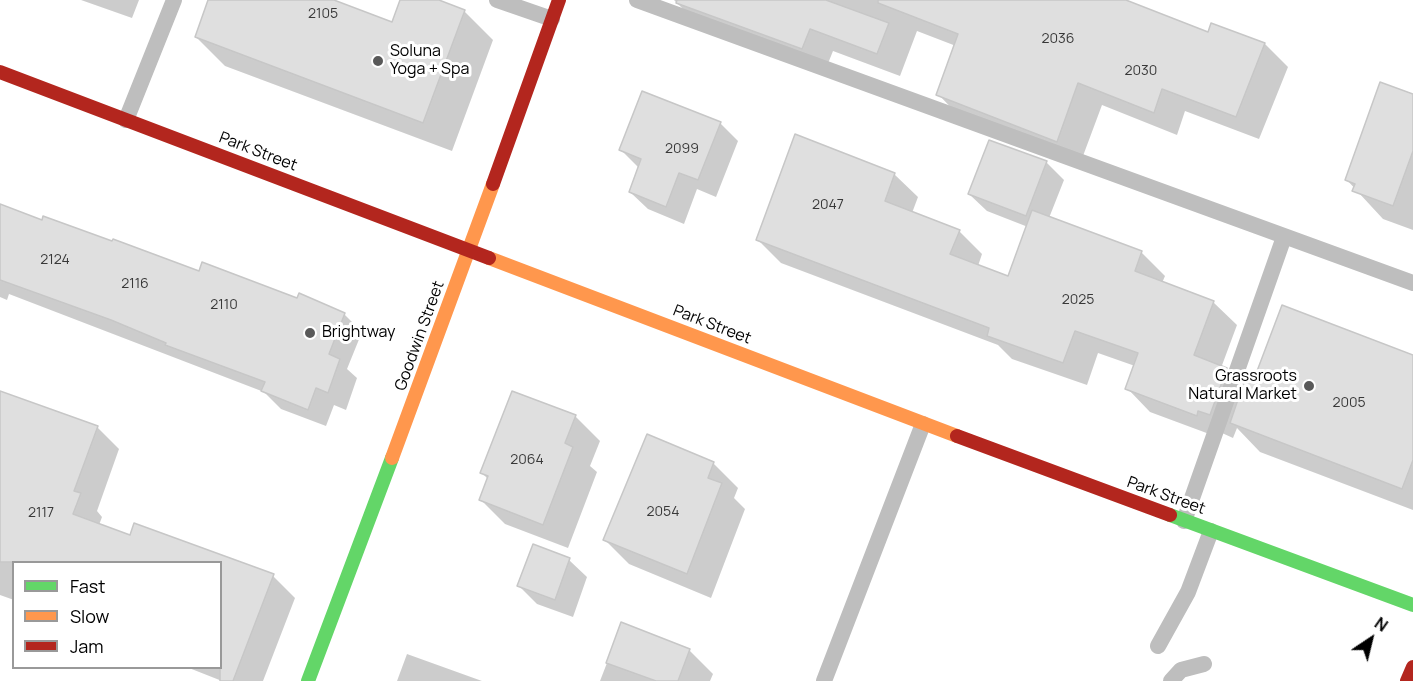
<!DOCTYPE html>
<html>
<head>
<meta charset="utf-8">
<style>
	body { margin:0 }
	#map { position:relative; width:1413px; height:681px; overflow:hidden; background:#fff; font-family:Manrope,sans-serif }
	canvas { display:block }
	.legend { position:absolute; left:12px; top:561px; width:210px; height:108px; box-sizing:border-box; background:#fff; border:2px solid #999; margin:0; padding:8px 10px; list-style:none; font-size:18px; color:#000 }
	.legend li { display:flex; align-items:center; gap:12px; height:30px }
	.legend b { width:30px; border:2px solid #999 }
	.north { position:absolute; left:1341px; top:609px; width:60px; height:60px; -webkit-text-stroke:4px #fff; paint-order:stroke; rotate:35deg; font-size:16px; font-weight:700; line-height:24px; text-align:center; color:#000 }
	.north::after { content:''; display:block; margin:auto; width:21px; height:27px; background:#000; clip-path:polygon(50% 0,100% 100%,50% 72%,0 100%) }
</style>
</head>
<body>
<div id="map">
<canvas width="1413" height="681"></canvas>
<ul class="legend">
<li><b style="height:8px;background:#63d668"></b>Fast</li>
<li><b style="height:8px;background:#ff974d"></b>Slow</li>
<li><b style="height:8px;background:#b3261e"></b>Jam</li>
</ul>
<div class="north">N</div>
</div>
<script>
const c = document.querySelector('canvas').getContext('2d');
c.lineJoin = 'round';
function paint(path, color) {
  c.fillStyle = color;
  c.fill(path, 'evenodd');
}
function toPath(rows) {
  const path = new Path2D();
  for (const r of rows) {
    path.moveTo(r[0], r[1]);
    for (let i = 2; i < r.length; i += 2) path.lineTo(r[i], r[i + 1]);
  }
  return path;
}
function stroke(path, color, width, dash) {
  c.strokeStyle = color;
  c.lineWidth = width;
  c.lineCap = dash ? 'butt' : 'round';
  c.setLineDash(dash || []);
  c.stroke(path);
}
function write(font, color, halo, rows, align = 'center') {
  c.font = font + ' Manrope,sans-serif';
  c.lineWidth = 6;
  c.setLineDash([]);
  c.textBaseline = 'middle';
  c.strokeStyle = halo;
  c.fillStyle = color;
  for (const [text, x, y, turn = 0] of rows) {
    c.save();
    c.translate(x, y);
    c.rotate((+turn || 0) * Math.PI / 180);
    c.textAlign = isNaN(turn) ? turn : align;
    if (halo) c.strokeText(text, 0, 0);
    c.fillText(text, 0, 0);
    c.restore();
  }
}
const shadow = toPath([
	[81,0,139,0,132,18],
	[210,0,330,0,393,24,402,0,435,0,464,11,493,40,452,151,225,66,196,37],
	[674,0,1122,0,1209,34,1212,25,1265,44,1288,67,1259,139,1185,111,1177,135,1102,105,1080,164,961,118,938,94,956,46,917,31,900,76,833,51,825,71,697,23],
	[1413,96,1413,230,1383,219,1346,179],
	[720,123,738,141,716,197,697,189,684,224,648,209,630,192,639,168,621,150],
	[1046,162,1064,180,1049,218,1141,252,1165,276,1162,283,1213,302,1237,325,1221,368,1244,388,1254,381,1413,357,1413,510,1260,452,1237,428,1233,438,1222,433,1220,438,1150,412,1127,388,1135,366,1098,353,1087,385,1012,359,998,345,781,263,757,239,894,174,918,197,912,213,959,231,982,254,978,266,1009,278,1028,227,987,211,969,194],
	[0,206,43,222,199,273,344,314,362,332,347,369,357,378,346,410,334,405,326,426,281,409,264,392,9,294,7,300,0,297],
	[0,392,97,427,119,449,97,511,102,517,99,525,131,537,273,576,295,598,263,681,222,681,189,668,220,668,220,562,14,562,14,600,0,595],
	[575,416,600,441,590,466,597,472,568,548,505,524,481,500,488,479,482,473],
	[713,463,738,488,734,498,745,509,711,598,629,564,605,540],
	[569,560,587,577,573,617,537,604,519,586],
	[622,624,689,650,713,674,710,681,600,681],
	[407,654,482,681,397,681]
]);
const building = toPath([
	[208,0,334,0,392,22,400,0,439,0,465,10,423,123,195,37,208,0],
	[677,0,826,0,889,23,877,54,810,29,802,49,676,3,677,0],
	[878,0,1126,0,1208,32,1211,23,1265,43,1236,117,1162,89,1154,113,1078,83,1057,142,936,95,958,34,878,3,878,0],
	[1380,82,1413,94,1413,151,1393,206,1352,191,1355,184,1345,180,1380,82],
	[642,91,721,122,698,180,679,173,666,207,629,192,641,159,619,150,642,91],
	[795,134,895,173,885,201,960,230,950,254,1008,276,1032,210,1142,251,1135,271,1214,301,1194,355,1227,368,1210,415,1198,411,1197,416,1125,389,1138,353,1075,331,1063,363,987,336,989,328,756,240,795,134],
	[989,140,1047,161,1026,216,968,194,989,140],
	[0,204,42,220,43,216,112,241,113,239,199,271,202,262,297,298,299,293,345,313,329,354,340,359,328,393,316,388,308,410,261,391,265,382,165,345,166,343,111,320,0,280,0,204],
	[1282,305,1413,355,1413,460,1402,489,1230,423,1246,376,1254,379,1282,305],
	[0,391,98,426,74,491,81,493,73,514,130,535,134,523,274,574,233,681,220,681,220,562,0,562,0,391],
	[512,391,576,415,565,443,573,447,543,525,479,500,488,476,480,473,512,391],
	[647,434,714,462,708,478,722,483,687,574,603,540,647,434],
	[533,544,570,558,555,600,517,586,533,544],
	[621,622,690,649,678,681,656,681,606,663,621,622]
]);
const lane = toPath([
	[497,0,552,19],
	[637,0,1413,283],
	[126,120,174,0],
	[1184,521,1284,237],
	[1158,646,1188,592,1211,531],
	[824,681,923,424],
	[1171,681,1181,670,1204,664]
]);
const fast = toPath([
	[1170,515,1413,605],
	[308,681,392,458]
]);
const slow = toPath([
	[489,258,957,436],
	[392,458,493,184]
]);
const jam = toPath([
	[0,72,489,258],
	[493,184,559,0],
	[957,436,1170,515],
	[1407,681,1413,667]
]);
const markers = [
	[378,61,6,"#595959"],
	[310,333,6,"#595959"],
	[1309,386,6,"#595959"]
];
const numberNames = [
	["2105",323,14],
	["2036",1058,39],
	["2030",1141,71],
	["2099",682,149],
	["2047",828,205],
	["2124",55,260],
	["2116",135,284],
	["2025",1078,300],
	["2110",224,305],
	["2005",1349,403],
	["2064",527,460],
	["2054",663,512],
	["2117",41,513]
];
const poiNames = [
	["Soluna",390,52],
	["Yoga + Spa",390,70],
	["Brightway",322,333],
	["Grassroots",1297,377,"right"],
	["Natural Market",1297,395,"right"]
];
const streetNames = [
	["Park Street",258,152,21],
	["Park Street",712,325,21],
	["Goodwin Street",420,336,-70],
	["Park Street",1166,496,20]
];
paint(shadow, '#0003');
paint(building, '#dfdfdf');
stroke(building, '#c7c7c7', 1.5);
stroke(lane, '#bebebe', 16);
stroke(fast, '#63d668', 14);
stroke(slow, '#ff974d', 14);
stroke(jam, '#b3261e', 14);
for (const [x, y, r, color] of markers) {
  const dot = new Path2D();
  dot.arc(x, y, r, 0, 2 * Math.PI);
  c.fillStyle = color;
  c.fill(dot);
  stroke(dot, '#fff', 2);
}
write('14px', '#383838', null, numberNames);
write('16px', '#000', '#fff', poiNames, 'left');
write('16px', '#000', '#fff', streetNames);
</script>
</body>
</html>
